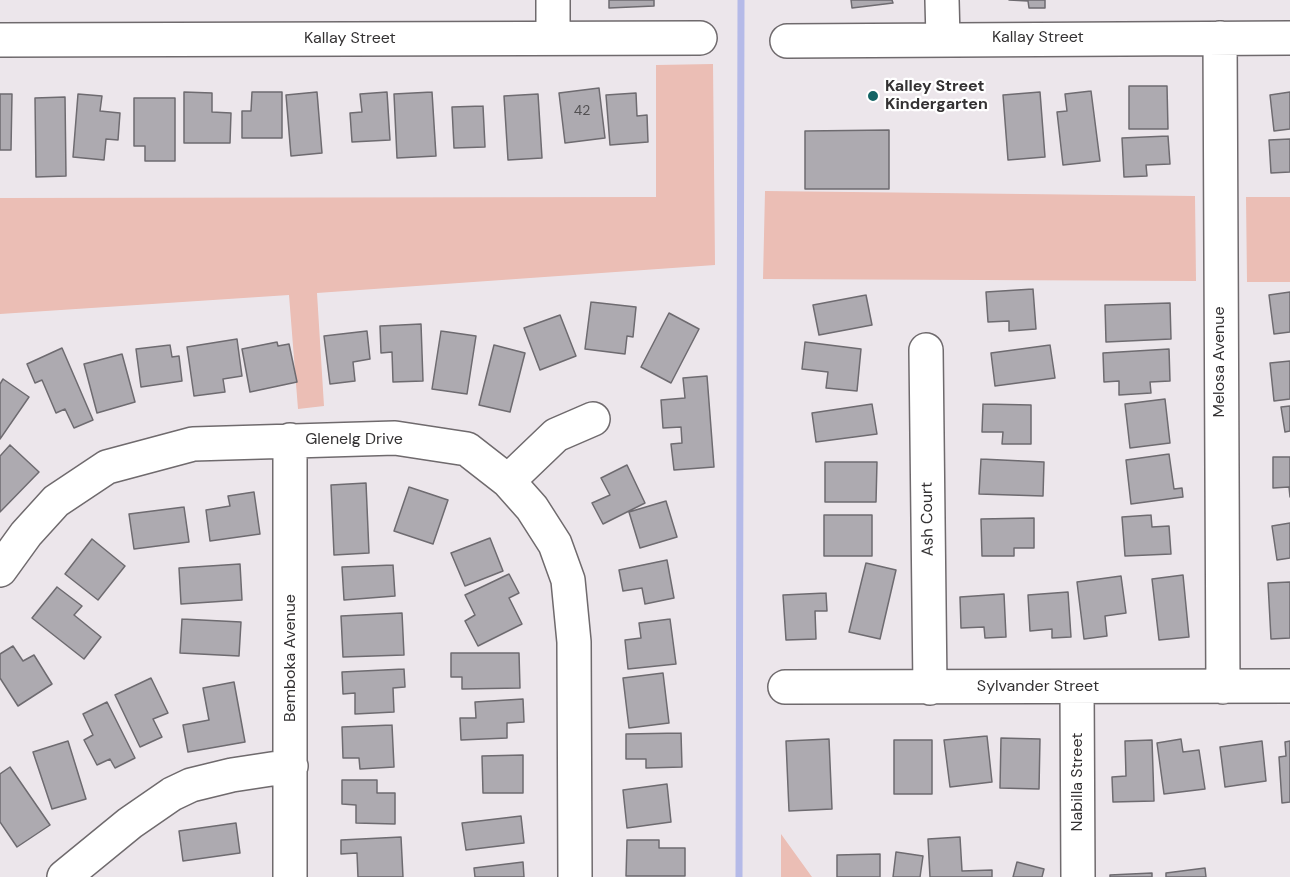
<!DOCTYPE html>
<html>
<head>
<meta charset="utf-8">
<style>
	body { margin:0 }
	canvas { display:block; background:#ece6eb }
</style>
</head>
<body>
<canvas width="1290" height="877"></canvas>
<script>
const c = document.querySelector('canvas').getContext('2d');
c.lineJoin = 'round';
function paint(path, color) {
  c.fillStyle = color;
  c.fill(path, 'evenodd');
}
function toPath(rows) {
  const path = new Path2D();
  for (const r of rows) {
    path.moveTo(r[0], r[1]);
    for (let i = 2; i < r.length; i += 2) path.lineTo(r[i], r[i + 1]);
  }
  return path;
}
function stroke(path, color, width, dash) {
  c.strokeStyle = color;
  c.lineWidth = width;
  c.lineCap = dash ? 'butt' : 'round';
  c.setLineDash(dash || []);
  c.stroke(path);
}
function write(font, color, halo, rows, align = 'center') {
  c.font = font + ' "DM Sans",sans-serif';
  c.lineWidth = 4.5;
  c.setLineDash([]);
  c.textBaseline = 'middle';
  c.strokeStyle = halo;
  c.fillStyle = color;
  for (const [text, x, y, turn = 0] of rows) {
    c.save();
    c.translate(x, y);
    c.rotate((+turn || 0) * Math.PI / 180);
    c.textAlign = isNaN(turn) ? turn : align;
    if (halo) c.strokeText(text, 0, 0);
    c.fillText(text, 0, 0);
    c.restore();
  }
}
const green = toPath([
	[713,64,715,265,317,293,324,406,298,409,289,295,0,314,0,198,656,197,656,65],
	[765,191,1195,196,1196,281,763,279],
	[1246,197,1290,197,1290,282,1247,282],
	[781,834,812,877,781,877]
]);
const stream = toPath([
	[739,877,741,0]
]);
const building = toPath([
	[609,0,654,0,654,6,609,8,609,0],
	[851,0,892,0,893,3,852,8,851,0],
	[1009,0,1045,0,1045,8,1029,8,1028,1,1009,0],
	[1129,86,1167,86,1168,129,1129,129,1129,86],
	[599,88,605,138,565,143,559,93,599,88],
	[1091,91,1100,161,1063,165,1057,112,1067,111,1065,94,1091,91],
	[184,92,212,93,212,112,231,113,230,143,184,143,184,92],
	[252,92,282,92,282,138,242,138,242,111,251,111,252,92],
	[317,92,322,153,291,156,286,95,317,92],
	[387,92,390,140,352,142,350,113,362,112,360,94,387,92],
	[432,92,436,156,397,158,394,94,432,92],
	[1040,92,1045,157,1008,160,1003,95,1040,92],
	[1290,92,1290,129,1274,131,1270,95,1290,92],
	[636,93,637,116,647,115,648,142,610,145,606,95,636,93],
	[0,94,12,94,11,150,0,150,0,94],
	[78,94,102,96,100,111,120,113,118,140,106,139,104,160,73,157,78,94],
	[538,94,542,158,508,160,504,96,538,94],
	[65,97,66,176,36,177,35,98,65,97],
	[134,98,175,98,175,161,145,161,145,146,134,146,134,98],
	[483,106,485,147,454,148,452,107,483,106],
	[889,130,889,189,805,189,805,131,889,130],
	[1168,136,1170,164,1146,165,1147,176,1124,177,1122,138,1168,136],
	[1290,139,1290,172,1271,173,1269,140,1290,139],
	[1033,289,1036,329,1009,331,1009,321,988,322,986,292,1033,289],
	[1290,292,1290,332,1274,334,1269,295,1290,292],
	[866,295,872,325,819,335,813,305,866,295],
	[591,302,636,307,633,337,627,336,625,354,585,349,591,302],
	[1170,303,1171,339,1106,342,1105,305,1170,303],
	[669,313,699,329,671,383,641,367,669,313],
	[560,315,576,356,540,370,524,328,560,315],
	[421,324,423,381,393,382,392,352,381,353,380,326,421,324],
	[367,331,370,359,353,362,355,381,330,384,324,336,367,331],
	[441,331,476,336,467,394,432,389,441,331],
	[237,339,242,376,223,379,225,392,194,396,187,347,237,339],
	[277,342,278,346,289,344,297,382,250,392,242,349,277,342],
	[805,342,861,349,857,391,826,388,828,372,802,369,805,342],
	[170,345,172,357,179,356,182,381,141,387,136,349,170,345],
	[494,345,525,353,510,412,479,405,494,345],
	[1050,345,1055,378,995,386,991,353,1050,345],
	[62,348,93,420,74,428,65,409,56,413,42,380,35,383,27,364,62,348],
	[1169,349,1170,381,1150,382,1151,393,1119,395,1119,381,1104,382,1103,353,1169,349],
	[122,354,135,402,97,413,84,364,122,354],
	[1290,361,1290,399,1274,401,1270,363,1290,361],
	[707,376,714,467,674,470,671,444,682,443,681,427,663,428,661,400,685,398,683,378,707,376],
	[3,379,29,397,0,439,0,384,3,379],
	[1165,399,1170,443,1130,448,1125,404,1165,399],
	[872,404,877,434,816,442,812,413,872,404],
	[983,404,1031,405,1031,444,1002,444,1003,432,982,432,983,404],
	[1290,406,1290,431,1285,432,1281,407,1290,406],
	[10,445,39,472,0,512,0,456,10,445],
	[1169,454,1174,489,1182,488,1183,497,1131,504,1126,460,1169,454],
	[1273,457,1290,457,1290,497,1289,487,1273,488,1273,457],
	[981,459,1044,462,1043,496,979,494,981,459],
	[825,462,877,462,876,502,825,502,825,462],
	[627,465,645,503,603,524,592,503,610,495,601,478,627,465],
	[366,483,369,553,334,555,331,485,366,483],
	[409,487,448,500,433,544,394,531,409,487],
	[254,492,260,534,210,541,206,510,230,506,228,496,254,492],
	[666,501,677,537,640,548,629,512,666,501],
	[184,507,189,542,134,549,129,514,184,507],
	[824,515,872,515,872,556,824,556,824,515],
	[1151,515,1152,527,1169,526,1171,554,1125,556,1122,517,1151,515],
	[1034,518,1034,548,1014,548,1014,556,982,556,981,519,1034,518],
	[1290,523,1290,558,1277,560,1272,526,1290,523],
	[490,538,503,571,465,586,451,553,490,538],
	[92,539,125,566,98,600,65,574,92,539],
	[667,560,674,598,645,604,642,588,623,591,619,570,667,560],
	[866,563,896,570,880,639,849,632,866,563],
	[240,564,242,600,181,604,179,568,240,564],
	[393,565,395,596,344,600,342,567,393,565],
	[509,574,519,593,509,598,522,624,478,646,465,621,475,615,465,595,509,574],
	[1183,575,1189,637,1159,640,1152,579,1183,575],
	[1121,576,1126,613,1105,616,1107,636,1084,639,1077,582,1121,576],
	[1290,582,1290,638,1271,639,1268,583,1290,582],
	[57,587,82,606,74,615,101,637,84,659,32,618,57,587],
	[1068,592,1071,637,1052,638,1052,629,1030,631,1028,595,1068,592],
	[826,593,827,611,815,611,816,639,786,640,783,595,826,593],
	[1004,594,1006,637,985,638,984,627,961,628,960,597,1004,594],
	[402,613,404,655,343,657,341,616,402,613],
	[182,619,241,622,239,656,180,653,182,619],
	[670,619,676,664,628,669,625,640,641,638,639,623,670,619],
	[13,646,23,661,34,655,52,684,18,706,0,678,0,654,13,646],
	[451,653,519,653,520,688,462,689,462,677,451,677,451,653],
	[404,669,405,687,393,688,394,712,355,714,355,693,343,694,342,672,404,669],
	[663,673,669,723,629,728,623,678,663,673],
	[151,678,168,713,153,719,162,737,140,747,115,695,151,678],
	[234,682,245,742,188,752,183,725,209,720,203,688,234,682],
	[523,699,524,722,507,723,507,738,461,740,460,718,476,718,475,702,523,699],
	[107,702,135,758,115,768,110,759,97,765,84,740,93,735,83,714,107,702],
	[392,725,394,767,360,769,359,758,343,758,342,727,392,725],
	[681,733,682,767,646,768,646,759,626,759,626,734,681,733],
	[987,736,992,782,950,787,944,740,987,736],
	[1001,738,1040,739,1039,789,1000,788,1001,738],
	[829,739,832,809,789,811,786,741,829,739],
	[1181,739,1183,752,1199,750,1205,789,1164,794,1157,743,1181,739],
	[894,740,932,740,932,794,894,794,894,740],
	[1152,740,1154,801,1113,802,1112,777,1126,776,1125,741,1152,740],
	[68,741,86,799,52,809,33,752,68,741],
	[1262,741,1266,781,1225,787,1220,747,1262,741],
	[1290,741,1290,802,1282,803,1279,757,1286,756,1285,742,1290,741],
	[523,755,523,793,483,793,482,756,523,755],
	[10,767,50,825,17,847,0,822,0,774,10,767],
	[342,780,377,780,377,793,395,793,395,824,356,823,356,805,342,804,342,780],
	[667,784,671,822,627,828,623,790,667,784],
	[521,816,524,843,466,850,462,823,521,816],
	[236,823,240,853,183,861,179,831,236,823],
	[401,837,403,877,358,877,357,853,341,854,341,840,401,837],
	[960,837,962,871,992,870,992,877,930,877,928,839,960,837],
	[627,840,659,840,659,848,685,848,685,876,626,876,627,840],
	[896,852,923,856,920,877,893,877,896,852],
	[880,854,880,877,837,877,837,855,880,854],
	[523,862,524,877,475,877,474,868,523,862],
	[1017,862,1044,869,1042,877,1013,877,1017,862],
	[1205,868,1206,877,1166,877,1166,873,1205,868],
	[1152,873,1152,877,1110,877,1110,875,1152,873]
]);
const minor = toPath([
	[553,0,553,38],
	[942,0,943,39],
	[1220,38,1223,687],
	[0,40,700,38],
	[787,41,1290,38],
	[926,350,930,688],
	[508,481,556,435,593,419],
	[0,570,26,534,56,501,107,467,193,444,395,438,467,449,508,481,532,508,555,544,568,580,574,642,575,877],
	[785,687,1290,686],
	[1077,687,1078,877],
	[64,877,130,823,172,794,191,785,232,775,291,766],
	[290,877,290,440]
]);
const markers = [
	[873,96,6,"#136364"]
];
const numberNames = [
	["42",582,111]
];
const streetNames = [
	["Kallay Street",1038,38],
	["Kallay Street",350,39],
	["Melosa Avenue",1220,362,-90],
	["Glenelg Drive",354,440],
	["Ash Court",928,519,-91],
	["Bemboka Avenue",291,658,-90],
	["Sylvander Street",1038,687],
	["Nabilla Street",1078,782,-90]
];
const poiNames = [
	["Kalley Street",885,87],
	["Kindergarten",885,105]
];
paint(green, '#ebbeb5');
stroke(stream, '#b5bae8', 7);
paint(building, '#adaab0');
stroke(building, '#6e6b70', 1.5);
stroke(minor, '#6f6a6d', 36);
stroke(minor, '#fff', 33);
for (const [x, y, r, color] of markers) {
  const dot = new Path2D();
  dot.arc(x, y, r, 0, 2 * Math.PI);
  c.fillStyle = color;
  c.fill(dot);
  stroke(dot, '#fff', 2);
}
write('14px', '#525052', null, numberNames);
write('16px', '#343233', '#fff', streetNames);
write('bold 16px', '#343233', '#fff', poiNames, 'left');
</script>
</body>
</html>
